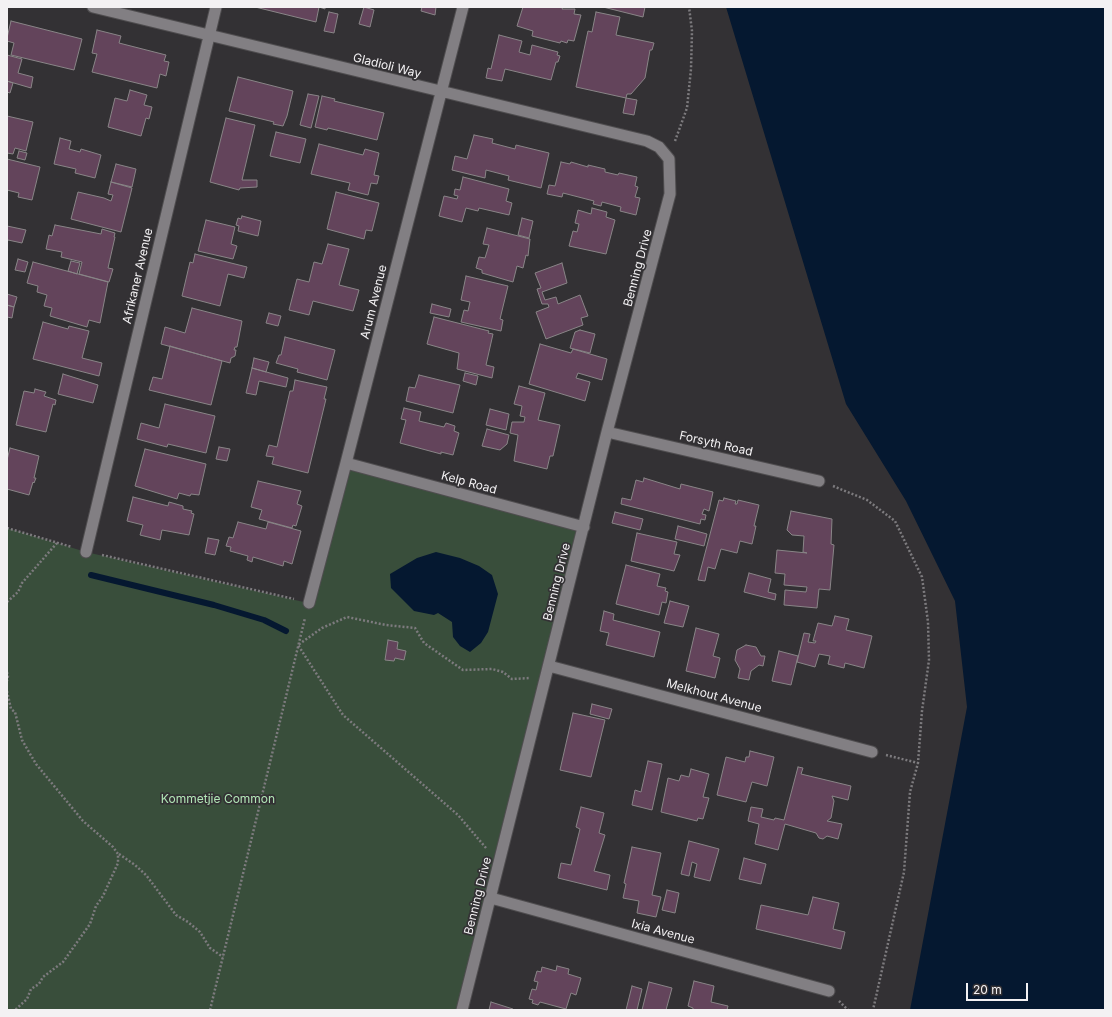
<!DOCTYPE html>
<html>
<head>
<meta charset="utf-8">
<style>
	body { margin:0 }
	#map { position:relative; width:1112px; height:1017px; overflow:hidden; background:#333134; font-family:Inter,sans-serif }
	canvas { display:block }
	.frame { position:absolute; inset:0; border:8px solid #f3f1f3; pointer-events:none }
	.scale { position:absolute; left:966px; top:983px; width:62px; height:18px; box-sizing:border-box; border:2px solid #f3f1f3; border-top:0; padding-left:5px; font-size:12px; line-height:14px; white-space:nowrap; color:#f3f1f3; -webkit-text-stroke:3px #333134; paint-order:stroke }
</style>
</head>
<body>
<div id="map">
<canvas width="1112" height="1017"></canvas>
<div class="frame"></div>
<div class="scale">20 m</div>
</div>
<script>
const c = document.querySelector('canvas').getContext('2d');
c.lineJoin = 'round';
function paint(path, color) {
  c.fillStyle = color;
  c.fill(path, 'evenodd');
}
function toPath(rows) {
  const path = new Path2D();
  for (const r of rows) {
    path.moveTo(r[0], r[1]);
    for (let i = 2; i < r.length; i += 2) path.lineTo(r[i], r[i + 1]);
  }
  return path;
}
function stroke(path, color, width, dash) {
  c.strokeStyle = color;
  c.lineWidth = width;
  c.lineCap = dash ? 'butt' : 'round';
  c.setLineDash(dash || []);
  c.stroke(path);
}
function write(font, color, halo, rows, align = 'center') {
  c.font = font + ' Inter,sans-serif';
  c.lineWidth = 3.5;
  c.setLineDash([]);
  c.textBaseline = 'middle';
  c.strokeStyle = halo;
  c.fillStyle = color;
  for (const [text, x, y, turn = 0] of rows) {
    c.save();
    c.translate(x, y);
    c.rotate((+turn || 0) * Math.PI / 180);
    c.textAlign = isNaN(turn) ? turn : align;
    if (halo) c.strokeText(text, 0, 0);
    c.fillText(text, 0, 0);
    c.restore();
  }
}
const green = toPath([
	[346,463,584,527,462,1010,7,1010,7,528,86,552,308,603]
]);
const water = toPath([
	[726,7,1105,7,1105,1010,910,1010,967,707,955,601,906,501,846,404],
	[436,552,460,558,479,566,492,575,498,594,488,632,481,643,470,652,460,646,453,637,452,622,438,613,434,615,414,611,391,588,390,574,417,558]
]);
const stream = toPath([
	[91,575,214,605,264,620,286,631]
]);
const building = toPath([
	[255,7,325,7,325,9,319,7,316,22,255,7],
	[364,7,374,10,370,27,359,24,364,7],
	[422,7,436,7,435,15,421,11,422,7],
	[523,7,563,7,562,9,575,9,574,14,581,15,574,41,568,40,567,43,561,41,560,43,532,36,533,31,517,26,523,7],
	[603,7,645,7,643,17,603,7],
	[329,12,338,14,334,33,324,31,329,12],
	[596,12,620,17,616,35,654,43,652,50,650,50,645,78,631,94,627,94,626,98,637,100,634,115,623,113,626,98,576,87,588,31,592,32,596,12],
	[11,21,82,39,74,70,11,55,14,43,7,41,7,38,11,21],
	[97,30,121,36,119,43,166,55,164,61,169,62,166,76,160,74,157,88,92,72,97,54,92,53,97,30],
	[499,35,522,41,519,52,530,55,532,45,558,52,557,55,560,56,558,62,556,62,551,80,505,69,502,81,486,78,488,68,491,69,499,35],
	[7,55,22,59,18,73,33,77,31,88,7,81,7,55],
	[238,77,293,91,287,116,283,126,273,124,274,122,229,111,238,77],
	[7,81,13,83,10,93,7,92,7,81],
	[130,90,147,95,144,105,152,107,149,119,146,118,141,136,108,127,115,98,127,101,130,90],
	[308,94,319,96,311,128,300,125,308,94],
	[322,96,335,99,334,101,384,113,377,140,328,128,327,130,315,127,322,96],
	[7,116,33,122,26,151,15,148,13,154,7,153,7,116],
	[226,118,255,125,242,180,257,180,257,187,240,188,239,190,210,182,226,118],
	[276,132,306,139,300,163,270,156,276,132],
	[474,135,493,139,492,143,515,149,516,145,549,153,541,188,508,180,509,176,486,170,485,178,452,170,455,156,467,159,474,135],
	[60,138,71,141,69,149,80,152,81,149,101,155,95,178,75,173,76,169,54,164,60,138],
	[319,144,363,155,365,149,379,153,374,175,379,176,377,184,371,183,368,195,348,190,350,183,311,174,319,144],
	[19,151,27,153,25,160,17,158,19,151],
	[7,159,40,167,32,200,18,197,19,193,7,190,7,159],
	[561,162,570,164,571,162,588,167,588,165,605,169,605,172,618,175,619,173,637,177,635,186,638,187,635,197,640,198,636,215,620,211,621,207,602,202,601,206,593,204,594,201,563,193,562,197,547,194,549,185,555,186,561,162],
	[116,164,136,169,132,187,111,182,116,164],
	[463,177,509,189,506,201,512,203,509,215,479,208,478,211,466,208,462,222,439,216,444,196,457,199,458,196,454,195,455,189,460,190,463,177],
	[111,182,132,188,121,232,71,219,78,192,104,198,111,201,113,195,108,194,111,182],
	[336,192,379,203,372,231,366,230,364,239,327,229,336,192],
	[592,208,607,212,606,217,615,220,606,254,569,246,573,231,577,232,579,224,575,223,578,210,591,214,592,208],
	[242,216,261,221,258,236,238,231,239,226,236,225,238,218,241,219,242,216],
	[522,218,533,221,529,238,518,235,522,218],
	[206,220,235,227,231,244,237,246,233,259,198,251,206,220],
	[55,225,101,234,102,229,115,233,114,237,115,237,108,268,113,269,109,282,79,274,82,262,61,257,62,252,46,249,49,235,52,236,55,225],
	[7,226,26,230,22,243,8,240,7,243,7,226],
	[487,228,530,239,528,256,526,255,523,268,517,266,513,282,482,273,482,270,476,268,479,257,485,258,489,245,483,244,487,228],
	[328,244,349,249,339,285,359,290,353,311,313,301,309,315,289,310,297,279,309,282,314,262,322,264,328,244],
	[195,254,247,267,244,278,228,274,220,306,182,296,190,262,193,263,195,254],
	[18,259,28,262,25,272,15,270,18,259],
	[71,261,80,263,77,274,68,271,71,261],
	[33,262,108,282,100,323,89,320,87,327,50,316,52,308,44,306,47,295,37,292,38,286,27,283,33,262],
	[562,263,567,283,542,292,545,300,556,297,558,304,580,295,588,316,581,318,583,325,546,339,536,312,549,307,548,304,542,304,537,289,541,288,535,273,562,263],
	[466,276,508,286,500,319,503,320,501,331,461,322,464,310,468,311,470,302,461,300,466,276],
	[7,294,17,297,14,307,7,305,7,294],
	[432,304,451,309,449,317,430,313,432,304],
	[7,305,14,307,12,318,7,317,7,305],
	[192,308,242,321,237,347,235,347,234,350,236,350,235,356,231,358,230,363,161,344,165,327,185,333,192,308],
	[269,313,281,316,278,326,266,323,269,313],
	[434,317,489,331,488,333,493,334,486,365,494,367,492,378,457,369,459,353,427,344,434,317],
	[43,322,68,329,69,326,89,331,82,358,102,363,99,376,33,359,43,322],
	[580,330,595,334,590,353,570,348,575,332,580,330],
	[285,337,335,350,327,380,297,372,298,369,276,363,279,355,281,355,285,337],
	[540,344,571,353,573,349,607,359,602,380,578,373,576,378,590,382,585,401,529,384,540,344],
	[170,346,222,361,211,405,149,390,153,377,162,379,170,346],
	[254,358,269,362,266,372,252,368,254,358],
	[252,368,288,378,286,387,259,381,256,395,246,393,252,368],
	[465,373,478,376,476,385,463,381,465,373],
	[63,374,98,385,93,403,58,394,63,374],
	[419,375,460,385,453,413,406,401,409,387,415,388,419,375],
	[295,380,327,387,324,399,326,399,308,473,272,464,274,457,266,456,269,445,277,447,290,391,293,391,295,380],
	[519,386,545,393,538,420,560,425,553,456,550,456,547,469,514,461,518,435,510,433,512,422,524,422,525,417,520,416,522,406,514,404,519,386],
	[35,389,46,392,44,396,56,400,55,405,53,404,46,432,16,425,24,391,34,393,35,389],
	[165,404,215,416,206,453,168,444,167,447,137,439,141,423,159,428,165,404],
	[404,408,421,412,419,421,444,427,446,423,455,426,454,431,459,433,453,455,441,452,441,454,400,443,406,420,401,419,404,408],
	[490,409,509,414,506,430,486,425,490,409],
	[487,429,509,435,507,444,500,450,482,446,487,429],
	[219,447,230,449,227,461,216,459,219,447],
	[10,448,39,456,34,478,36,478,34,483,33,482,29,495,7,489,7,460,10,448],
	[145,449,206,464,199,495,191,494,190,496,179,493,177,499,135,486,145,449],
	[644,478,680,489,681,484,713,492,709,511,704,509,702,514,706,515,705,520,701,519,700,524,621,504,622,498,631,500,636,480,643,482,644,478],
	[258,481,301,491,297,504,302,506,296,526,293,525,292,528,259,519,262,510,251,507,258,481],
	[133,497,168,506,169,502,183,506,183,509,192,511,191,513,194,514,189,535,162,530,160,540,140,535,143,525,127,521,133,497],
	[724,498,736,501,735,504,737,504,738,500,759,505,754,526,756,526,752,544,740,541,737,553,721,549,715,569,708,567,705,581,698,580,719,500,723,501,724,498],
	[791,511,832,519,831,544,834,545,830,590,819,589,817,608,784,605,785,590,806,592,807,587,784,585,785,574,775,573,777,550,807,553,803,552,804,536,792,535,787,530,791,511],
	[615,512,643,519,640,530,612,523,615,512],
	[238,522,266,529,268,522,301,531,292,564,284,561,283,566,253,557,252,562,247,560,248,556,230,551,231,547,226,546,229,537,233,538,238,522],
	[678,526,707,534,704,546,675,539,678,526],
	[637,533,677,542,674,554,680,555,674,571,631,561,637,533],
	[208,538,219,540,215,555,205,553,208,538],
	[626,565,660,574,657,586,666,588,665,591,668,592,666,603,662,602,659,615,616,604,626,565],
	[749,573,771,579,768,592,776,594,775,600,744,592,749,573],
	[670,601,689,606,683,627,664,623,670,601],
	[604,611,614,614,613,620,660,632,654,657,606,645,609,633,600,631,604,611],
	[835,616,849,619,846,630,872,636,864,668,845,663,844,668,828,664,830,656,819,654,815,667,797,662,804,633,810,634,808,642,815,643,816,641,813,641,818,623,832,626,835,616],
	[696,628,719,634,713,656,720,658,715,678,686,671,696,628],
	[388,640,398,642,397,649,406,651,404,660,395,658,394,661,385,660,388,640],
	[746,645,756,647,761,656,765,656,763,666,759,665,751,671,749,680,738,678,740,669,735,660,737,650,746,645],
	[779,651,798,656,791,685,772,681,779,651],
	[592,704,612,709,609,719,590,714,592,704],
	[573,713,605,720,591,777,560,770,573,713],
	[750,751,774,757,767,786,752,782,746,802,717,795,726,757,745,762,746,757,749,757,750,751],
	[648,761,662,764,652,810,632,805,635,790,641,792,648,761],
	[798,767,803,768,801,774,851,786,848,800,832,796,834,801,831,818,827,821,842,824,838,839,827,836,823,839,819,838,816,833,785,824,778,850,755,844,759,824,748,821,751,807,763,809,761,817,774,820,775,818,784,820,798,767],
	[691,769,709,774,703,797,709,798,703,819,698,818,697,821,661,812,668,778,679,781,681,775,689,777,691,769],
	[581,807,604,813,599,833,605,835,594,871,610,875,607,890,558,878,561,863,571,865,580,829,576,827,581,807],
	[689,841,719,849,710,881,694,877,697,864,692,862,689,876,681,874,689,841],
	[632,847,661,853,652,895,661,897,656,917,637,913,639,901,623,898,626,884,624,883,632,847],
	[744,858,766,864,761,884,739,879,744,858],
	[667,890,679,893,675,913,662,910,667,890],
	[813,897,839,903,833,929,845,932,841,949,756,929,761,905,808,915,813,897],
	[557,966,569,969,568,974,581,978,576,995,571,993,566,1009,540,1002,538,1005,532,1003,533,1000,529,999,532,989,536,990,538,982,534,981,537,971,541,972,542,967,556,971,557,966],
	[694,981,714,986,711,1002,728,1006,727,1010,693,1010,693,1008,688,1006,694,981],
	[649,982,672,988,666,1010,642,1010,649,982],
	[632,986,642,989,637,1010,626,1010,632,986],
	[491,1002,513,1009,513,1010,489,1010,491,1002]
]);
const path = toPath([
	[675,141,687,108,691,69,692,31,689,7],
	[833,486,867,500,895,521,922,577,928,622,929,660,922,711,918,763,910,792,904,872,873,1010],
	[7,528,72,547],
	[102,555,294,599],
	[7,602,18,592,22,583,57,543],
	[7,672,8,676,7,681],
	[7,691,11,709,15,712,22,740,36,764,83,821,113,847,118,854,118,863,103,896,96,906,90,924,63,962,43,977,39,984,31,989,27,999,15,1010],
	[886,755,918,763],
	[486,848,458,815,343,715,298,645,322,628,347,617,386,625,415,628,424,643,463,670,492,669,503,672,512,679,530,678],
	[119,854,135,865,146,875,176,915,188,922,200,932,210,948,223,957],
	[839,1001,848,1010],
	[210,1010,305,618]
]);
const minor = toPath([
	[93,7,647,141,659,147,669,159,670,194,607,432,462,1010],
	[607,432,819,481],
	[346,463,584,527],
	[86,552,216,7],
	[309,603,346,463,463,7],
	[549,666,872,752],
	[491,898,829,991]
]);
const streetNames = [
	["Gladioli Way",387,66,14],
	["Benning Drive",638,268,-75],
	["Afrikaner Avenue",138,276,-77],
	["Arum Avenue",374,302,-76],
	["Forsyth Road",716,444,13],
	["Kelp Road",469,483,15],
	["Benning Drive",557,582,-76],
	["Melkhout Avenue",714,696,15],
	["Benning Drive",478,896,-76],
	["Ixia Avenue",663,932,15]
];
const parkNames = [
	["Kommetjie Common",218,799]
];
paint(green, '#394e3b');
paint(water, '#051830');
stroke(stream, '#051830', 6);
paint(building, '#63445b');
stroke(building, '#898587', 1);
stroke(minor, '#4f4d4f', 13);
stroke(path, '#7d7b7e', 2.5, [2, 2]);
stroke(minor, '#827f83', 11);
write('12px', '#f3f1f3', '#333134', streetNames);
write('12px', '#b2e7b7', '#333134', parkNames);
</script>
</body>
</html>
